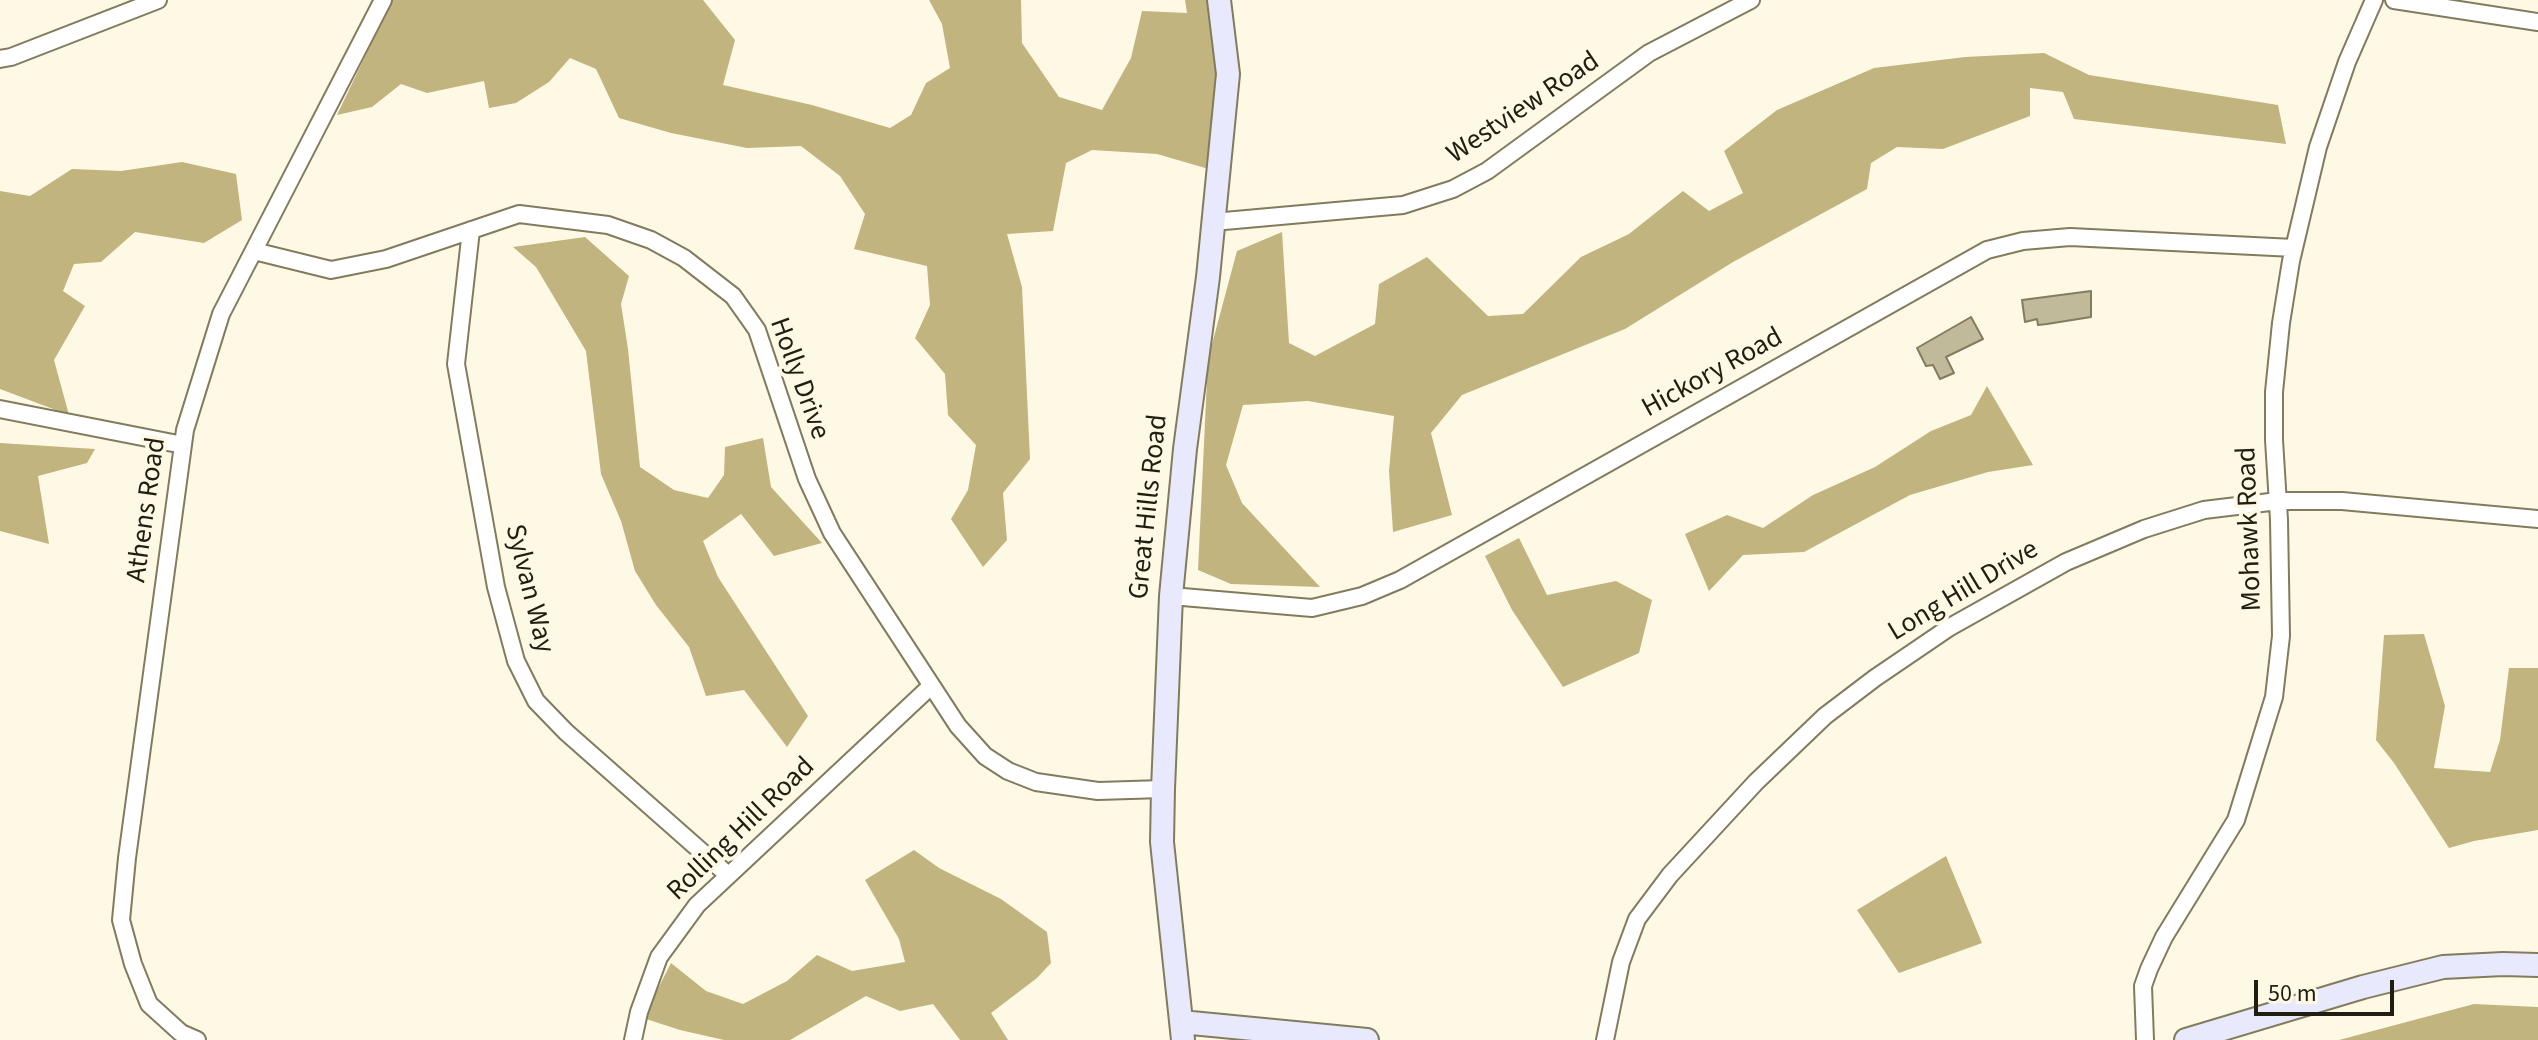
<!DOCTYPE html>
<html>
<head>
<meta charset="utf-8">
<style>
	body { margin:0 }
	#map { position:relative; width:2538px; height:1040px; overflow:hidden; background:#fef9e5; font-family:"Source Sans 3",sans-serif }
	canvas { display:block }
	.scale { position:absolute; left:2254px; top:980px; width:140px; height:36px; box-sizing:border-box; border:4px solid #201d11; border-top:0; padding-left:10px; font-size:24px; line-height:28px; white-space:nowrap; color:#201d11; -webkit-text-stroke:6px #fef9e5; paint-order:stroke }
</style>
</head>
<body>
<div id="map">
<canvas width="2538" height="1040"></canvas>
<div class="scale">50 m</div>
</div>
<script>
const c = document.querySelector('canvas').getContext('2d');
c.lineJoin = 'round';
function paint(path, color) {
  c.fillStyle = color;
  c.fill(path, 'evenodd');
}
function toPath(rows) {
  const path = new Path2D();
  for (const r of rows) {
    path.moveTo(r[0], r[1]);
    for (let i = 2; i < r.length; i += 2) path.lineTo(r[i], r[i + 1]);
  }
  return path;
}
function stroke(path, color, width, dash) {
  c.strokeStyle = color;
  c.lineWidth = width;
  c.lineCap = dash ? 'butt' : 'round';
  c.setLineDash(dash || []);
  c.stroke(path);
}
function write(font, color, halo, rows, align = 'center') {
  c.font = font + ' "Source Sans 3",sans-serif';
  c.lineWidth = 8;
  c.setLineDash([]);
  c.textBaseline = 'middle';
  c.strokeStyle = halo;
  c.fillStyle = color;
  for (const [text, x, y, turn = 0] of rows) {
    c.save();
    c.translate(x, y);
    c.rotate((+turn || 0) * Math.PI / 180);
    c.textAlign = isNaN(turn) ? turn : align;
    if (halo) c.strokeText(text, 0, 0);
    c.fillText(text, 0, 0);
    c.restore();
  }
}
const forest = toPath([
	[392,0,703,0,735,40,723,85,812,105,890,128,911,115,926,83,950,68,942,24,929,0,1021,0,1022,43,1059,97,1102,110,1131,58,1142,11,1187,13,1185,0,1208,0,1217,51,1212,170,1157,154,1092,150,1066,163,1053,231,1007,234,1022,287,1030,459,1003,493,1007,540,983,567,951,519,968,490,976,445,948,415,945,374,915,338,930,305,927,266,854,249,865,214,840,176,801,146,747,148,671,133,619,118,596,69,570,58,549,82,516,103,489,108,484,81,427,93,401,84,372,107,337,115],
	[2044,53,2089,75,2278,105,2286,144,2074,119,2063,92,2030,88,2030,116,1943,149,1897,147,1871,163,1867,189,1733,262,1625,329,1462,395,1431,433,1452,515,1393,532,1389,471,1394,416,1308,401,1243,405,1226,465,1242,503,1320,587,1231,584,1198,570,1208,359,1237,251,1282,232,1289,343,1315,356,1375,324,1379,284,1427,257,1488,316,1523,314,1581,257,1629,234,1683,191,1709,211,1743,193,1724,151,1777,110,1874,68,1965,57],
	[182,162,236,174,242,220,204,243,135,232,101,262,74,264,63,291,85,306,54,360,69,415,0,389,0,191,30,196,72,169,121,171],
	[585,237,629,276,621,304,628,349,640,467,674,490,708,498,724,475,725,447,763,438,771,487,822,543,774,556,741,514,703,541,718,577,808,716,787,747,744,690,706,696,689,647,656,605,635,571,621,521,601,474,586,351,536,267,513,247],
	[1987,386,2033,465,1988,472,1910,495,1804,552,1743,555,1709,591,1685,534,1727,515,1763,528,1813,495,1875,467,1931,431,1971,415],
	[0,443,95,449,87,463,38,476,49,544,0,531],
	[1519,538,1547,595,1616,581,1652,600,1639,653,1563,687,1512,610,1485,556],
	[2424,634,2445,706,2434,768,2490,772,2500,740,2509,668,2538,668,2538,830,2474,841,2449,848,2394,763,2376,740,2384,635],
	[914,850,939,868,1001,899,1047,932,1051,963,1037,978,991,1013,1008,1040,960,1040,933,1004,900,1011,866,996,790,1040,724,1040,680,1030,643,1018,671,963,706,991,743,1004,787,981,817,955,852,971,905,962,899,939,865,880],
	[1946,856,1982,943,1899,973,1857,910],
	[2474,1004,2538,1007,2538,1040,2339,1040]
]);
const building = toPath([
	[2091,291,2091,317,2047,324,2038,325,2037,319,2025,322,2022,300,2091,291],
	[1971,317,1983,339,1946,357,1954,373,1940,379,1933,365,1926,366,1917,348,1971,317]
]);
const street = toPath([
	[2394,0,2538,22],
	[0,59,11,57,158,0],
	[1213,222,1403,205,1453,189,1487,171,1649,53,1751,0],
	[471,230,456,364,496,587,516,661,536,701,566,732,728,875],
	[254,251,331,270,386,259,519,214,608,225,651,240,684,258,733,296,757,330,807,479,832,533,958,726,985,756,1008,771,1036,782,1098,791,1163,789],
	[0,409,183,445],
	[1171,596,1312,608,1362,596,1400,580,1987,250,2023,241,2070,237,2294,248],
	[197,1040,181,1033,149,1004,133,964,121,920,127,858,185,430,221,314,383,0],
	[633,1040,639,1012,659,957,697,905,931,686],
	[1605,1040,1621,962,1637,919,1670,875,1756,782,1825,716,1875,678,1950,627,2066,562,2144,529,2204,510,2278,501,2342,501,2538,519],
	[2145,1040,2143,986,2149,969,2164,937,2236,820,2274,697,2281,636,2279,520,2274,440,2274,392,2281,323,2291,261,2318,147,2347,62,2374,0]
]);
const secondary = toPath([
	[1181,1022,1367,1040],
	[1183,1040,1162,842,1163,789,1171,596,1185,449,1208,277,1228,74,1219,0],
	[2186,1040,2363,987,2443,967,2503,964,2538,965]
]);
const streetNames = [
	["Westview Road",1524,109,-34],
	["Hickory Road",1713,374,-29],
	["Holly Drive",798,379,70],
	["Great Hills Road",1150,507,-84],
	["Athens Road",148,510,-82],
	["Mohawk Road",2251,529,-92],
	["Sylvan Way",528,589,76],
	["Long Hill Drive",1964,592,-31],
	["Rolling Hill Road",742,830,-44]
];
paint(forest, '#c1b47e');
paint(building, '#c1ba9a');
stroke(building, '#837c5e', 2);
stroke(street, '#827b5d', 20);
stroke(secondary, '#827b5d', 26);
stroke(street, '#fff', 16);
stroke(secondary, '#e8e9fd', 22);
write('28px', '#201d11', '#fef9e5', streetNames);
</script>
</body>
</html>
